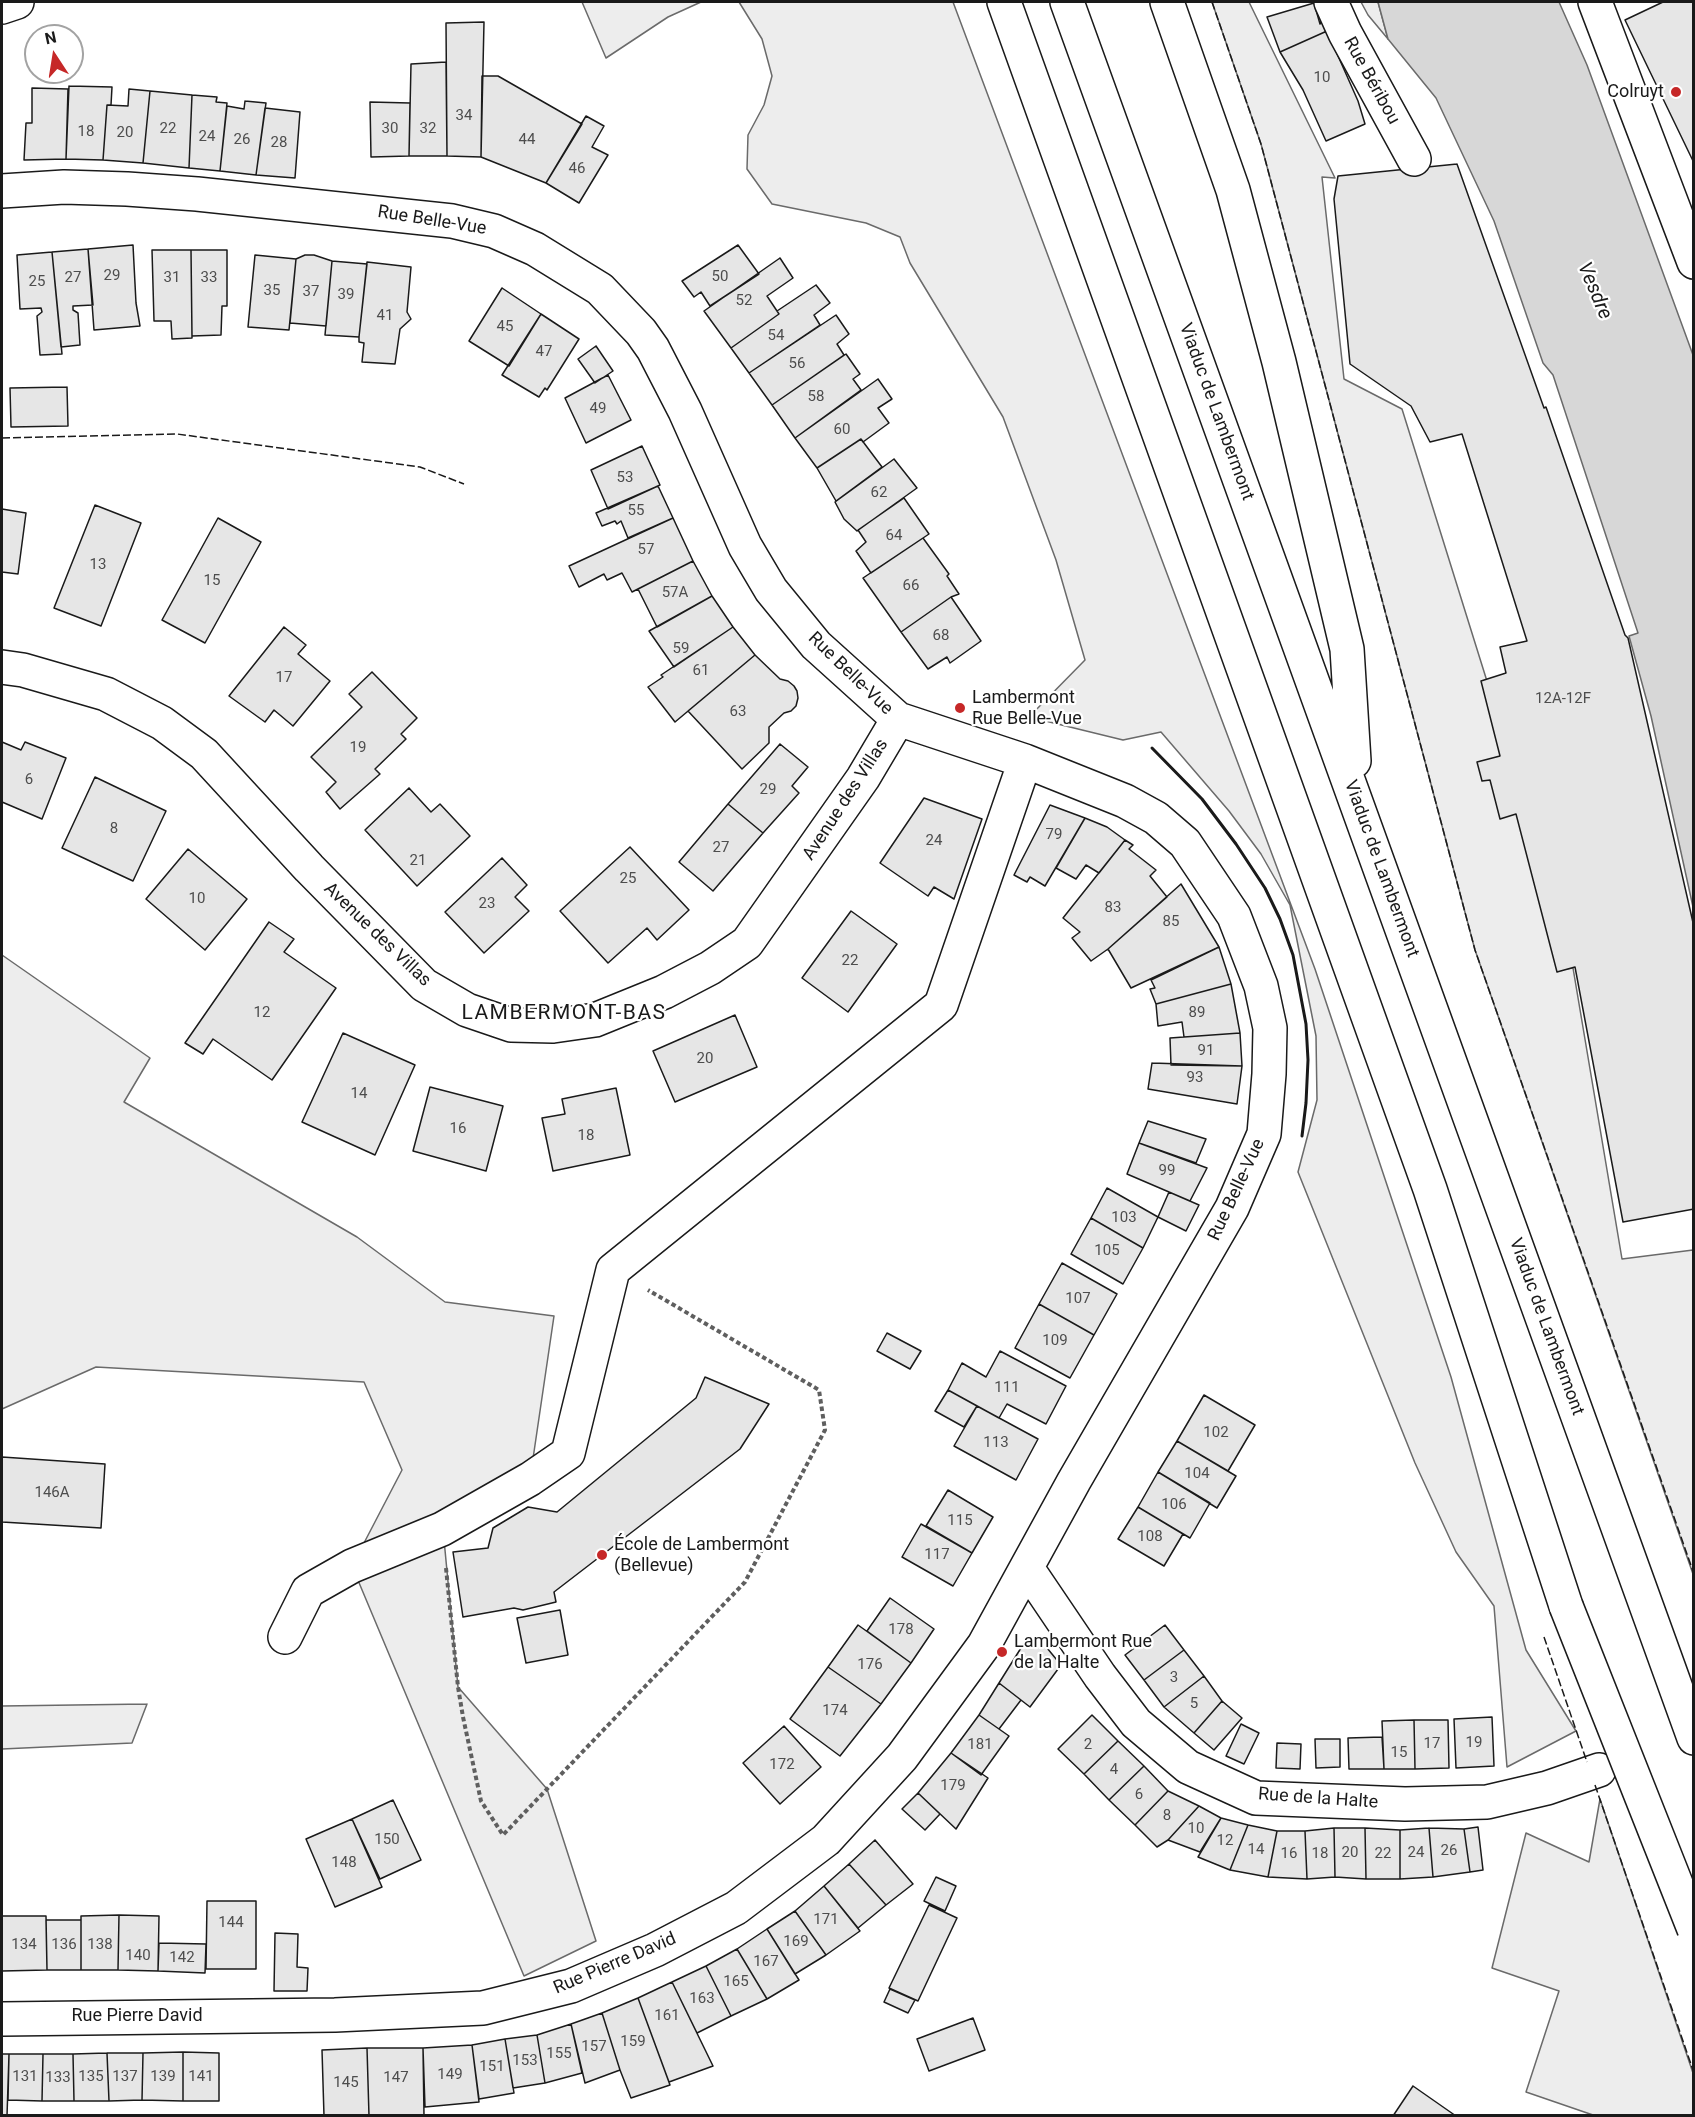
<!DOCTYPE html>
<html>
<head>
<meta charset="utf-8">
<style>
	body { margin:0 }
	#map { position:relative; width:1695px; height:2117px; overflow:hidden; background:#fff; font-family:Roboto,sans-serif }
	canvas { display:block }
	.frame { position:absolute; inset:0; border:3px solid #1a1a1a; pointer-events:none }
	.north { position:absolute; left:24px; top:24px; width:60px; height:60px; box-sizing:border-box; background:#fff; border:2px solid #a3a3a3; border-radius:50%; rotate:348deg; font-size:16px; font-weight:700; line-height:24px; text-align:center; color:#1a1a1a }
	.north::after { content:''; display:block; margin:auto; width:21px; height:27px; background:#c62828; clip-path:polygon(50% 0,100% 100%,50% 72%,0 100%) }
</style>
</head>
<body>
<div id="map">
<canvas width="1695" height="2117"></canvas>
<div class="frame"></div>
<div class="north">N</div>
</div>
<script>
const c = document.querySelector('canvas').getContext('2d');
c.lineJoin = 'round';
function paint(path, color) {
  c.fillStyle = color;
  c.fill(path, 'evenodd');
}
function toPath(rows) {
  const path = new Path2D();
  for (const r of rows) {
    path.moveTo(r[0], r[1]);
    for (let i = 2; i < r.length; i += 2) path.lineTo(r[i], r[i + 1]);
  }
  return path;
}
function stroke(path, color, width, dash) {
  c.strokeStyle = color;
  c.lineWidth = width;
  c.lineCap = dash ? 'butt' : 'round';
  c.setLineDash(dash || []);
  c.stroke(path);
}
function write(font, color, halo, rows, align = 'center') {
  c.font = font + ' Roboto,sans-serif';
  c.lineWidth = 4.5;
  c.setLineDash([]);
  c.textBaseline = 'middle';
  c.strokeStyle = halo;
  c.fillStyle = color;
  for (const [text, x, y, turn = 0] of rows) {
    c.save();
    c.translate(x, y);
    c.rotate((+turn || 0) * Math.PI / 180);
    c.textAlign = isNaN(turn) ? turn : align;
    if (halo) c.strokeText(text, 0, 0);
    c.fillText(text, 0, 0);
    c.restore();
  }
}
const built = toPath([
	[582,2,701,2,668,17,606,58,582,2],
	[739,2,953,2,1315,969,1451,1377,1526,1650,1576,1731,1507,1767,1494,1606,1456,1552,1415,1463,1298,1172,1317,1100,1316,1036,1290,905,1261,854,1229,811,1161,732,1123,740,1029,717,1085,660,1056,560,1003,417,910,263,900,237,866,223,772,204,747,169,748,135,764,105,772,76,762,39,739,2],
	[1212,2,1249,2,1335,178,1322,177,1344,379,1402,409,1486,678,1559,970,1573,968,1622,1259,1693,1250,1693,1574,1475,950,1261,144,1212,2],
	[1361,2,1378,2,1388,39,1368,15,1361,2],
	[2,955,150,1058,124,1102,357,1237,445,1302,554,1316,530,1479,443,1529,458,1687,547,1789,596,1941,524,1976,352,1566,402,1470,364,1382,96,1367,2,1409,2,955],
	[147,1704,132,1743,2,1749,2,1706,147,1704],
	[1600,1799,1693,2073,1693,2115,1593,2115,1526,2092,1559,1991,1492,1968,1526,1833,1589,1862,1600,1799]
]);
const water = toPath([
	[1378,2,1559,2,1587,65,1693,355,1693,907,1651,716,1629,636,1638,633,1553,375,1543,363,1494,221,1436,98,1388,39,1378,2]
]);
const building = toPath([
	[1663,2,1694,2,1694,163,1625,20,1663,2],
	[1314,3,1320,24,1322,21,1327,31,1280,52,1267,17,1314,3],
	[484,22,481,157,447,156,446,23,484,22],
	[1327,31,1358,101,1365,124,1326,141,1303,90,1280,52,1327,31],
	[446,62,447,156,409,156,411,64,446,62],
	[482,76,498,76,582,124,546,183,481,157,482,76],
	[69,86,112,87,111,105,107,105,103,160,66,159,69,86],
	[32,88,68,89,66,159,24,160,26,123,32,123,32,88],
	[129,89,150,91,143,163,103,160,107,105,128,106,129,89],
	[150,91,192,95,189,168,143,163,150,91],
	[192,95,217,97,216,102,227,103,220,171,189,168,192,95],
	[245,101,266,103,256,175,220,171,227,106,244,109,245,101],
	[370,102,410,103,409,156,371,157,370,102],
	[265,108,300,112,295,178,256,175,265,108],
	[586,116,604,126,592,147,608,155,579,203,546,183,586,116],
	[1457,164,1544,408,1546,407,1625,635,1628,638,1689,905,1694,927,1694,1209,1623,1222,1575,967,1557,972,1516,814,1500,819,1490,780,1482,781,1477,762,1500,756,1481,681,1506,673,1500,647,1527,641,1462,434,1430,442,1411,406,1350,364,1334,199,1338,176,1457,164],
	[133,245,136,303,140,326,94,330,88,249,133,245],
	[738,245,759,274,710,306,701,292,694,297,682,281,738,245],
	[88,249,93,305,73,306,73,310,78,313,80,345,61,347,52,252,88,249],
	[152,250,191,250,192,338,172,339,171,321,154,321,152,250],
	[191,250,227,250,227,306,222,306,221,335,192,336,191,250],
	[52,252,62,354,40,355,37,316,42,312,41,308,20,309,17,255,52,252],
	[255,255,296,259,289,330,248,327,255,255],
	[305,255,314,255,332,261,326,326,290,323,296,259,305,255],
	[780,258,793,278,767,296,779,314,731,348,704,311,780,258],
	[332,261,367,264,359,337,325,335,332,261],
	[367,262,411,267,407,312,411,319,400,329,395,364,362,362,364,343,359,342,359,337,367,262],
	[816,285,830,303,814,315,820,325,749,373,731,348,779,314,777,311,816,285],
	[502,288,541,314,509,366,469,341,502,288],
	[541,314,579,339,547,390,545,388,539,397,502,375,541,314],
	[836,315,849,334,837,344,844,355,772,405,749,373,836,315],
	[596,346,613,371,595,383,578,359,596,346],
	[846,354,860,374,853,379,861,390,795,438,772,405,846,354],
	[608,375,631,420,586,443,565,398,608,375],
	[878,379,892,399,878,408,889,423,863,442,861,439,817,468,795,438,878,379],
	[67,387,68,426,11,427,10,388,67,387],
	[861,439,882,467,836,501,817,468,861,439],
	[642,446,660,485,608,509,591,470,642,446],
	[894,459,917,488,857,531,844,519,835,502,894,459],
	[658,486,673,518,628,538,621,521,617,524,615,521,602,526,596,513,658,486],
	[904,498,929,534,871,573,856,551,866,542,858,530,904,498],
	[95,505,141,523,101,626,54,608,95,505],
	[2,509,26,513,18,574,2,572,2,509],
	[218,518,261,542,205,643,162,620,218,518],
	[673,518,693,561,632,592,622,573,607,580,604,574,579,587,569,566,673,518],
	[923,538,949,574,947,576,959,594,951,597,901,632,863,578,923,538],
	[693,561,712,596,657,627,638,589,693,561],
	[712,596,733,627,674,667,649,631,712,596],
	[951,597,981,641,950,663,947,657,928,669,901,632,951,597],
	[284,627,306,645,298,654,330,681,293,726,274,710,265,722,229,696,284,627],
	[733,627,755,655,675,722,648,687,663,677,661,675,733,627],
	[755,655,780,679,788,681,794,686,797,691,798,698,796,706,791,711,784,713,769,727,769,743,742,769,688,711,755,655],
	[372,672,417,718,401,734,406,739,375,769,380,774,340,809,326,792,336,782,311,757,362,707,349,694,372,672],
	[2,742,21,750,25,742,66,758,42,819,2,802,2,742],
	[780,744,808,767,792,786,799,793,763,833,728,804,780,744],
	[95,777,166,811,133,881,62,848,95,777],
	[409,788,431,812,440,804,470,836,417,886,365,830,409,788],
	[924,798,982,819,954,899,934,887,928,896,880,863,924,798],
	[728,804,763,833,713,891,679,862,728,804],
	[1050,805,1085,818,1045,886,1030,877,1027,882,1014,875,1050,805],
	[1085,818,1107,827,1125,840,1099,873,1086,865,1076,879,1056,868,1085,818],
	[1125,840,1133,845,1129,849,1156,870,1150,876,1167,897,1108,949,1091,961,1072,938,1080,932,1063,918,1125,840],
	[630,847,689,910,657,940,647,928,608,963,560,911,630,847],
	[188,849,247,899,205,950,146,899,188,849],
	[502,858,527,885,515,897,529,911,484,953,445,912,502,858],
	[1181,884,1219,947,1131,988,1108,949,1181,884],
	[851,911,897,944,848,1012,802,978,851,911],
	[269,922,294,939,284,952,336,988,272,1080,213,1039,203,1054,185,1043,269,922],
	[1219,947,1231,984,1156,1004,1150,989,1155,988,1151,980,1219,947],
	[1231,984,1240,1033,1184,1037,1182,1022,1158,1026,1156,1004,1231,984],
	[735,1015,757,1067,675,1102,653,1051,735,1015],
	[343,1033,415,1065,375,1155,302,1122,343,1033],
	[1240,1033,1242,1066,1171,1065,1170,1038,1240,1033],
	[1152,1063,1242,1066,1237,1104,1148,1089,1152,1063],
	[430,1087,503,1106,486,1171,413,1151,430,1087],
	[616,1088,630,1155,553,1171,542,1118,565,1114,562,1099,616,1088],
	[1148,1121,1206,1139,1196,1163,1139,1143,1148,1121],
	[1139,1143,1207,1168,1190,1201,1127,1174,1139,1143],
	[1107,1188,1158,1217,1143,1248,1091,1218,1107,1188],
	[1169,1192,1199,1205,1186,1231,1158,1217,1169,1192],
	[1091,1218,1143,1248,1123,1284,1071,1254,1091,1218],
	[1062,1263,1117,1294,1094,1335,1039,1304,1062,1263],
	[1039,1304,1094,1335,1070,1378,1015,1348,1039,1304],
	[887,1333,921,1351,910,1369,877,1351,887,1333],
	[1000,1351,1066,1386,1046,1424,1007,1404,999,1418,948,1390,962,1363,986,1377,1000,1351],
	[705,1377,769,1404,740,1449,554,1592,556,1602,523,1610,514,1608,463,1617,453,1552,488,1548,493,1528,528,1507,557,1512,696,1398,705,1377],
	[948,1390,977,1406,964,1427,935,1411,948,1390],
	[1204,1395,1255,1425,1228,1471,1177,1441,1204,1395],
	[977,1406,1038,1439,1016,1480,954,1446,977,1406],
	[1177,1441,1236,1476,1217,1508,1158,1472,1177,1441],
	[2,1457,105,1464,101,1528,2,1522,2,1457],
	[1158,1472,1210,1503,1190,1538,1138,1507,1158,1472],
	[948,1490,993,1517,972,1553,926,1526,948,1490],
	[1138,1507,1183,1534,1164,1566,1118,1539,1138,1507],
	[921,1524,972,1553,953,1586,902,1557,921,1524],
	[890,1598,934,1629,911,1663,867,1631,890,1598],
	[560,1610,568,1655,526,1663,517,1618,560,1610],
	[858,1625,911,1663,881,1704,828,1667,858,1625],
	[1165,1625,1184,1650,1144,1680,1125,1655,1165,1625],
	[1038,1637,1061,1665,1030,1707,999,1683,1026,1640,1038,1637],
	[1184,1650,1204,1676,1164,1707,1144,1680,1184,1650],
	[828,1667,881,1704,840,1756,790,1719,828,1667],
	[1204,1676,1222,1701,1194,1733,1164,1707,1204,1676],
	[999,1683,1021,1700,999,1729,979,1715,999,1683],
	[1222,1701,1242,1718,1214,1750,1194,1733,1222,1701],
	[979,1715,1009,1736,981,1775,951,1753,979,1715],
	[1092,1715,1118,1741,1084,1774,1058,1749,1092,1715],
	[1492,1717,1494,1766,1456,1768,1454,1719,1492,1717],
	[1414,1720,1448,1720,1449,1768,1415,1769,1414,1720],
	[1414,1720,1415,1769,1384,1769,1382,1721,1414,1720],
	[1241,1724,1259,1733,1244,1764,1226,1756,1241,1724],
	[784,1726,821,1767,780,1804,743,1763,784,1726],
	[1382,1737,1384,1769,1349,1769,1348,1738,1382,1737],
	[1315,1739,1340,1739,1340,1767,1316,1768,1315,1739],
	[1118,1741,1144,1766,1109,1800,1084,1774,1118,1741],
	[1277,1743,1301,1744,1300,1769,1276,1768,1277,1743],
	[951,1753,988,1778,956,1829,918,1793,951,1753],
	[1144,1766,1168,1791,1135,1825,1109,1800,1144,1766],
	[1168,1791,1199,1806,1168,1840,1157,1847,1135,1825,1168,1791],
	[918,1793,940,1814,925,1830,902,1809,918,1793],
	[393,1800,421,1860,380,1879,352,1819,393,1800],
	[1199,1806,1221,1818,1200,1852,1168,1840,1199,1806],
	[1221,1818,1248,1825,1230,1870,1198,1857,1221,1818],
	[352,1819,382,1887,335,1907,306,1839,352,1819],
	[1248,1825,1277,1831,1268,1877,1230,1870,1248,1825],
	[1478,1827,1483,1870,1470,1872,1464,1829,1478,1827],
	[1334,1828,1365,1828,1366,1879,1335,1877,1334,1828],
	[1334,1828,1335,1877,1307,1879,1305,1831,1334,1828],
	[1365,1828,1400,1830,1400,1879,1366,1879,1365,1828],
	[1429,1828,1464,1829,1470,1872,1433,1877,1429,1828],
	[1429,1828,1433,1877,1400,1879,1400,1830,1429,1828],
	[1277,1831,1305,1831,1307,1879,1268,1877,1277,1831],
	[875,1840,913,1884,886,1905,849,1864,875,1840],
	[849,1864,886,1905,858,1928,824,1886,849,1864],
	[936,1877,956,1886,945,1911,924,1901,936,1877],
	[824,1886,860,1931,826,1955,795,1911,824,1886],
	[207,1901,256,1901,256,1969,206,1969,207,1901],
	[929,1905,957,1918,918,2001,889,1988,929,1905],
	[795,1911,826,1955,795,1974,767,1929,795,1911],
	[119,1915,118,1970,81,1970,81,1916,119,1915],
	[119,1915,159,1916,158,1971,118,1970,119,1915],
	[2,1916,46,1916,47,1970,2,1971,2,1916],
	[46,1920,81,1920,81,1970,47,1970,46,1920],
	[767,1929,799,1980,767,1999,737,1949,767,1929],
	[275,1933,298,1934,297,1967,308,1968,307,1991,274,1991,275,1933],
	[159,1943,206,1944,205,1973,158,1971,159,1943],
	[737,1949,767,1999,731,2016,706,1966,737,1949],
	[706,1966,731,2016,697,2033,672,1982,706,1966],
	[672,1982,713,2066,669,2082,638,1998,672,1982],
	[890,1989,915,2000,908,2013,884,2002,890,1989],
	[638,1998,670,2085,631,2098,620,2070,602,2013,638,1998],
	[602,2013,620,2070,585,2083,571,2024,602,2013],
	[973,2018,985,2050,929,2071,917,2039,973,2018],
	[571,2024,582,2073,545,2083,537,2035,571,2024],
	[537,2035,545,2083,513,2088,505,2039,537,2035],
	[505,2039,514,2093,479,2099,472,2045,505,2039],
	[472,2045,479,2102,425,2107,423,2048,472,2045],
	[367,2048,423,2048,424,2116,369,2116,367,2048],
	[367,2048,369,2116,324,2116,322,2050,367,2048],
	[183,2052,219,2053,219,2101,183,2101,183,2052],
	[183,2052,183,2101,142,2100,143,2053,183,2052],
	[107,2053,143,2053,142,2100,109,2101,107,2053],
	[107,2053,109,2101,74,2101,73,2054,107,2053],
	[2,2054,9,2054,7,2116,2,2116,2,2054],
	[9,2054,43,2054,42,2101,8,2100,9,2054],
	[43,2054,73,2054,74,2101,42,2101,43,2054],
	[1413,2086,1456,2116,1393,2116,1413,2086]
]);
const path = toPath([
	[446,1568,458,1687,463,1717,481,1801,503,1835,745,1582,825,1430,819,1390,648,1290]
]);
const minor = toPath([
	[1331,2,1345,33,1414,159],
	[1595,2,1694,262],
	[2,7,17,2],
	[2,191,64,187,127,189,197,194,452,221,494,231,535,249,600,289,641,332,653,349,685,411,745,546,771,590,816,645,898,719,1025,761,1125,801,1156,818,1185,843,1234,916,1261,986,1270,1028,1269,1074,1264,1134,1232,1208,1074,1481,984,1645,902,1757,826,1840,736,1908,655,1950,571,1986,483,2008,335,2015,2,2019],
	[2,667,23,670,106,694,162,723,204,754,309,868,424,985,467,1010,511,1025,553,1026,595,1020,664,992,710,968,747,943,863,778,898,719],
	[1027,1568,1100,1676,1136,1723,1188,1767,1256,1798,1405,1804,1487,1802,1547,1788,1599,1770],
	[285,1637,308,1591,352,1566,442,1529,530,1479,568,1453,613,1270,941,1005,1025,761]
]);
const highway = toPath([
	[1004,2,1430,1189,1566,1606],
	[1067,2,1694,1738],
	[1167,2,1233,190,1279,362,1347,649,1354,761]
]);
const highwayBridge = toPath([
	[1566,1606,1694,1929]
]);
const fence = toPath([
	[1212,2,1261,144,1475,950,1694,1574],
	[2,438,177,434,420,467,464,484],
	[1544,1637,1587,1762],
	[1595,1785,1694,2073]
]);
const wall = toPath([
	[1152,748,1202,799,1236,844,1265,888,1280,919,1293,955,1306,1024,1308,1060,1306,1103,1302,1136]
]);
const markers = [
	[1676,92,6,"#c62828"],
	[960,708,6,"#c62828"],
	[602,1555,6,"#c62828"],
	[1002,1652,6,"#c62828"]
];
const numberNames = [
	["10",1322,78],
	["34",464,116],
	["22",168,129],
	["30",390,129],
	["32",428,129],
	["18",86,132],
	["20",125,133],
	["24",207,137],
	["26",242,140],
	["44",527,140],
	["28",279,143],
	["46",577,169],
	["29",112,276],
	["50",720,277],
	["27",73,278],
	["31",172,278],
	["33",209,278],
	["25",37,282],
	["35",272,291],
	["37",311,292],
	["39",346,295],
	["52",744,301],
	["41",385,316],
	["45",505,327],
	["54",776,336],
	["47",544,352],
	["56",797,364],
	["58",816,397],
	["49",598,409],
	["60",842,430],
	["53",625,478],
	["62",879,493],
	["55",636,511],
	["64",894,536],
	["57",646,550],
	["13",98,565],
	["15",212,581],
	["66",911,586],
	["57A",675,593],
	["68",941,636],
	["59",681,649],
	["61",701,671],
	["17",284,678],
	["12A-12F",1563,699],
	["63",738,712],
	["19",358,748],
	["6",29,780],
	["29",768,790],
	["8",114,829],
	["79",1054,835],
	["24",934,841],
	["27",721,848],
	["21",418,861],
	["25",628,879],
	["10",197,899],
	["23",487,904],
	["83",1113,908],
	["85",1171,922],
	["22",850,961],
	["12",262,1013],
	["89",1197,1013],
	["91",1206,1051],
	["20",705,1059],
	["93",1195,1078],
	["14",359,1094],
	["16",458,1129],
	["18",586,1136],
	["99",1167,1171],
	["103",1124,1218],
	["105",1107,1251],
	["107",1078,1299],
	["109",1055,1341],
	["111",1007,1388],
	["102",1216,1433],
	["113",996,1443],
	["104",1197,1474],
	["146A",52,1493],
	["106",1174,1505],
	["115",960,1521],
	["108",1150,1537],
	["117",937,1555],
	["178",901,1630],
	["176",870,1665],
	["3",1174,1678],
	["5",1194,1704],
	["174",835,1711],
	["19",1474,1743],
	["17",1432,1744],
	["181",980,1745],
	["2",1088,1745],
	["15",1399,1753],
	["172",782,1765],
	["4",1114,1770],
	["179",953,1786],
	["6",1139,1795],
	["8",1167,1816],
	["10",1196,1829],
	["150",387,1840],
	["12",1225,1841],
	["14",1256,1850],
	["26",1449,1851],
	["20",1350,1853],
	["24",1416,1853],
	["16",1289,1854],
	["18",1320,1854],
	["22",1383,1854],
	["148",344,1863],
	["171",826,1920],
	["144",231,1923],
	["169",796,1942],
	["134",24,1945],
	["136",64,1945],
	["138",100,1945],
	["140",138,1956],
	["142",182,1958],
	["167",766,1962],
	["165",736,1982],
	["163",702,1999],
	["161",667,2016],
	["159",633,2042],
	["157",594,2047],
	["155",559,2054],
	["153",525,2061],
	["151",492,2067],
	["149",450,2075],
	["131",25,2077],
	["135",91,2077],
	["137",125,2077],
	["139",163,2077],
	["141",201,2077],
	["133",58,2078],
	["147",396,2078],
	["145",346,2083]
];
const streetNames = [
	["Rue Béribou",1371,81,61],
	["Rue Belle-Vue",432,221,9],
	["Viaduc de Lambermont",1216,412,70],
	["Rue Belle-Vue",850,674,44],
	["Avenue des Villas",846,800,-57],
	["Viaduc de Lambermont",1381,869,70],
	["Avenue des Villas",377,935,44],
	["Rue Belle-Vue",1237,1190,-65],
	["Viaduc de Lambermont",1546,1327,70],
	["Rue de la Halte",1318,1799,4],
	["Rue Pierre David",615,1964,-23],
	["Rue Pierre David",137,2016]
];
const poiNames = [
	["Colruyt",1664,92,"right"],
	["Lambermont",972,698],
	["Rue Belle-Vue",972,719],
	["École de Lambermont",614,1545],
	["(Bellevue)",614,1566],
	["Lambermont Rue",1014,1642],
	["de la Halte",1014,1663]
];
const waterNames = [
	["Vesdre",1594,291,67]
];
const quarterNames = [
	["LAMBERMONT-BAS",564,1014]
];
paint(built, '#ededed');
stroke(built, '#6a6a6a', 1.5);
paint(water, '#d7d7d7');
stroke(water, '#6a6a6a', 1.5);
paint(building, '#e6e6e6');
stroke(building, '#1a1a1a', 1.5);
stroke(minor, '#1a1a1a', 36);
stroke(highway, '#1a1a1a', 36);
stroke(path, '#5f5f5f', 4, [4.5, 3]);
stroke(minor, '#fff', 33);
stroke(highway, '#fff', 33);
stroke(highwayBridge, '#1a1a1a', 36, []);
stroke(highwayBridge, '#fff', 33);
stroke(fence, '#1a1a1a', 1.5, [8, 3]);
stroke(wall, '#1a1a1a', 3);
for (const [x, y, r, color] of markers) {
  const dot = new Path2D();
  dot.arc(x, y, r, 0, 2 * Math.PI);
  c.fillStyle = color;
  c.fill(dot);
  stroke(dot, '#fff', 2);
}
write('15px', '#4d4d4d', null, numberNames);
write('18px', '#1a1a1a', '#fff', streetNames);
write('18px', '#1a1a1a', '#fff', poiNames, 'left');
write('italic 20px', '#1a1a1a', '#fff', waterNames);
c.letterSpacing = '1.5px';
write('21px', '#1a1a1a', '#fff', quarterNames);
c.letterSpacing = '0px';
</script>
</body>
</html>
